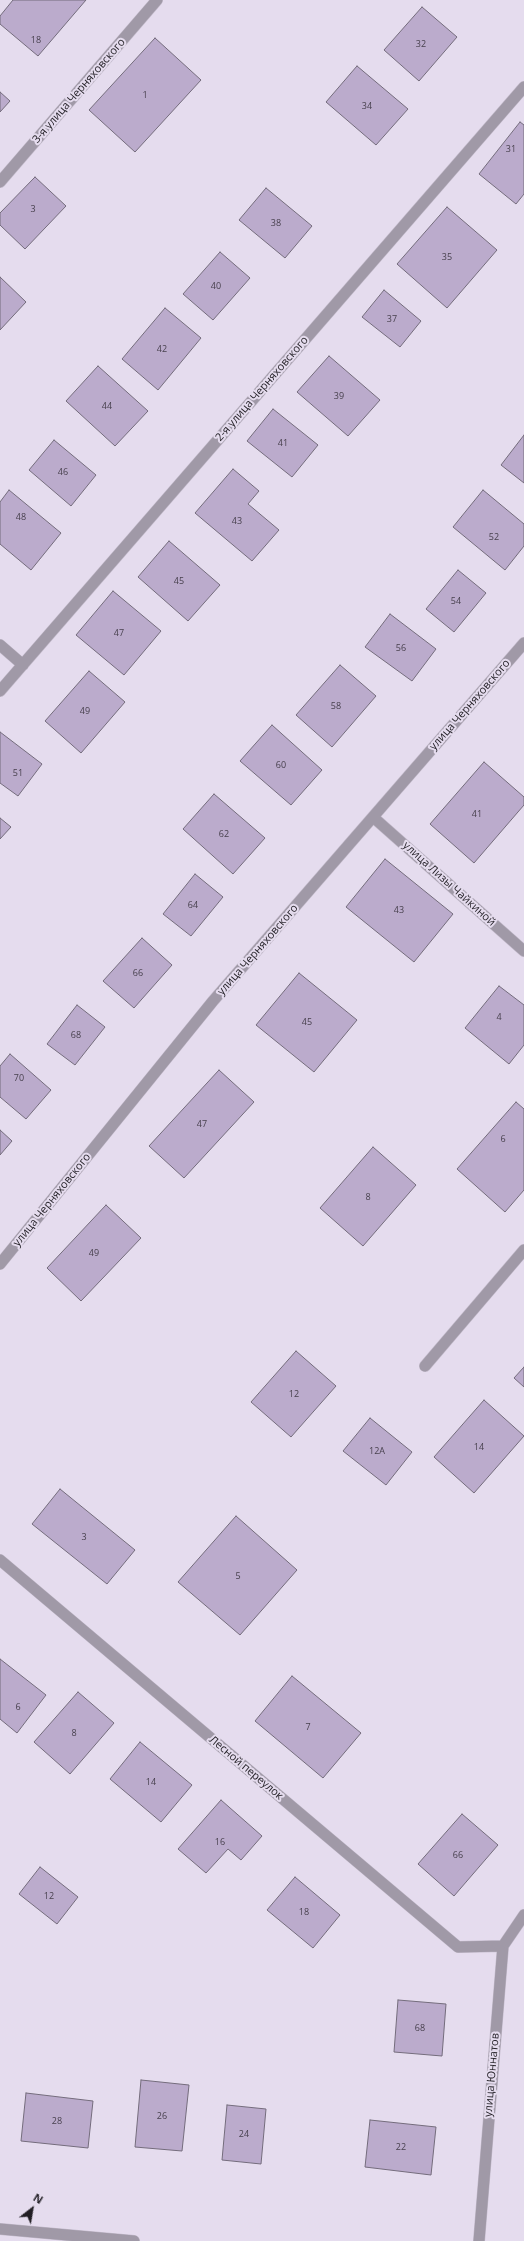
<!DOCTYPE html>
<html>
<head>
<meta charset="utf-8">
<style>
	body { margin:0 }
	#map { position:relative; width:524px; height:2241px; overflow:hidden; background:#e5dcee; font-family:"Open Sans",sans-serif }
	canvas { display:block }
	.north { position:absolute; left:12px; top:2189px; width:40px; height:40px; -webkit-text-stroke:3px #e5dcee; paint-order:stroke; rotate:31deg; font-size:11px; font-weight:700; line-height:16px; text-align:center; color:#211e24 }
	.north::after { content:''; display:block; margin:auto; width:14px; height:18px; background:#211e24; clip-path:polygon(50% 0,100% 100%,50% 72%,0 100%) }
</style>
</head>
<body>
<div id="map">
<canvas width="524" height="2241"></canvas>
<div class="north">N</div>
</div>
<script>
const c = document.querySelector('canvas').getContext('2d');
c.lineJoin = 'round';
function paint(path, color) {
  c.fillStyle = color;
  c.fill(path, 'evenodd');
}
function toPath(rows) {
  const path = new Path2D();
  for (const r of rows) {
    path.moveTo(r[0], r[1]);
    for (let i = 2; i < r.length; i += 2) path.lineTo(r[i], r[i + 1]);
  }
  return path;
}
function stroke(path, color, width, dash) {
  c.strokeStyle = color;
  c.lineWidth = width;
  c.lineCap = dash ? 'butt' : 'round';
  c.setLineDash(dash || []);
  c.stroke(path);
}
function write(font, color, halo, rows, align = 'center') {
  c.font = font + ' "Open Sans",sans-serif';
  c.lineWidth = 4;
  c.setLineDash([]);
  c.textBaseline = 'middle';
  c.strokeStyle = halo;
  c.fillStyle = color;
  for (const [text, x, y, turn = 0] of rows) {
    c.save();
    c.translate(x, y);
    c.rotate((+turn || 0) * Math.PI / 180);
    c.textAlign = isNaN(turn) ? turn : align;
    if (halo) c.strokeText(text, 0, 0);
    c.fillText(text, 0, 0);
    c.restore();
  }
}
const building = toPath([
	[13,0,86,0,38,56,0,24,0,16,13,0],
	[422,7,457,37,419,81,384,50,422,7],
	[155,38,201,80,135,152,89,110,155,38],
	[357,66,408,109,376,145,326,102,357,66],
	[0,92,10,101,0,112,0,92],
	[520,122,524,125,524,194,516,204,479,174,520,122],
	[35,177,66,206,25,249,0,225,0,213,35,177],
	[266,188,312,226,285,258,239,220,266,188],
	[447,207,497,250,447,308,397,264,447,207],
	[220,252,250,278,213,320,183,294,220,252],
	[0,277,26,302,0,330,0,277],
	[384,290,421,321,400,347,362,317,384,290],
	[165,308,201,338,158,390,122,359,165,308],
	[329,356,380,400,348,436,297,392,329,356],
	[98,366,148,411,115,446,66,401,98,366],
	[273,409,318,445,292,477,247,441,273,409],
	[524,435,524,483,501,465,524,435],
	[54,440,96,475,71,506,29,470,54,440],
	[233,469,259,491,248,504,279,530,252,561,195,513,233,469],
	[9,490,61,533,31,570,0,544,0,502,9,490],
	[483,490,524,524,524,546,505,570,453,527,483,490],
	[169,541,220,585,188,621,138,577,169,541],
	[458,570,486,593,454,632,426,609,458,570],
	[113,591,161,631,124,675,76,635,113,591],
	[390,614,436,649,412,681,365,647,390,614],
	[340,665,376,696,332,747,296,715,340,665],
	[89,671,125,702,81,753,45,721,89,671],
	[272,725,322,770,291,805,240,761,272,725],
	[0,732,42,764,18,796,0,783,0,732],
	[484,762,524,797,524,805,474,863,430,824,484,762],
	[214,794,265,838,233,874,183,829,214,794],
	[0,818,11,827,0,839,0,818],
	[385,859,453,914,414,962,346,907,385,859],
	[195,874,223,897,191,936,163,914,195,874],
	[142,938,172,965,134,1008,103,981,142,938],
	[299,973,357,1020,314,1072,256,1025,299,973],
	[499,986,524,1005,524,1045,509,1064,465,1028,499,986],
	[77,1005,105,1027,75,1065,47,1044,77,1005],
	[10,1054,51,1090,26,1119,0,1097,0,1066,10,1054],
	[219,1070,254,1102,184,1178,149,1146,219,1070],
	[516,1102,524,1109,524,1190,505,1212,457,1169,516,1102],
	[0,1130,12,1141,0,1155,0,1130],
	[373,1147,416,1185,363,1246,320,1208,373,1147],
	[106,1205,141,1238,81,1301,47,1268,106,1205],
	[296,1351,336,1386,291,1437,251,1402,296,1351],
	[524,1367,524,1387,514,1378,524,1367],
	[484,1400,524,1436,474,1493,434,1457,484,1400],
	[370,1418,412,1452,386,1485,343,1451,370,1418],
	[60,1489,135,1550,107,1584,32,1524,60,1489],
	[236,1516,297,1570,240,1635,178,1582,236,1516],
	[0,1659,46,1695,17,1733,0,1719,0,1659],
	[292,1676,361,1733,323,1778,255,1721,292,1676],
	[78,1692,114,1723,70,1774,34,1742,78,1692],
	[140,1742,192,1785,161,1822,110,1779,140,1742],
	[221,1800,262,1836,241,1860,228,1849,206,1873,178,1849,221,1800],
	[462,1814,498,1845,454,1896,418,1864,462,1814],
	[40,1867,78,1897,57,1924,19,1894,40,1867],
	[295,1877,340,1915,313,1948,267,1910,295,1877],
	[398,2000,446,2004,442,2056,394,2052,398,2000],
	[141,2080,189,2085,182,2151,135,2147,141,2080],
	[26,2093,93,2101,88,2148,21,2141,26,2093],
	[227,2105,266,2109,261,2164,222,2160,227,2105],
	[370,2120,436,2127,431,2175,365,2167,370,2120]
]);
const service = toPath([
	[425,1366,524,1250]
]);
const minor = toPath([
	[0,182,157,0],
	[0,645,23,665],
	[0,691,524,87],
	[373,817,524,951],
	[0,1264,213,1001,524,643],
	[0,1560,458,1947,503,1946],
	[0,2229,134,2241],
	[479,2241,503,1946,524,1915]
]);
const numberNames = [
	["18",36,40],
	["32",421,44],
	["1",145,95],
	["34",367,106],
	["31",511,149],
	["3",33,209],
	["38",276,223],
	["35",447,257],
	["40",216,286],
	["37",392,319],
	["42",162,349],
	["39",339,396],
	["44",107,406],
	["41",283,443],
	["46",63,472],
	["48",21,517],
	["43",237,521],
	["52",494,537],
	["45",179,581],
	["54",456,601],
	["47",119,633],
	["56",401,648],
	["58",336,706],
	["49",85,711],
	["60",281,765],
	["51",18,773],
	["41",477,814],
	["62",224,834],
	["64",193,905],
	["43",399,910],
	["66",138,973],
	["4",499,1017],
	["45",307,1022],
	["68",76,1035],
	["70",19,1078],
	["47",202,1124],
	["6",503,1139],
	["8",368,1197],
	["49",94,1253],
	["12",294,1394],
	["14",479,1447],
	["12А",377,1451],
	["3",84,1537],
	["5",238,1576],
	["6",18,1707],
	["7",308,1727],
	["8",74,1733],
	["14",151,1782],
	["16",220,1842],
	["66",458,1855],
	["12",49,1896],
	["18",304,1912],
	["68",420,2028],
	["26",162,2116],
	["28",57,2121],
	["24",244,2134],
	["22",401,2147]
];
const streetNames = [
	["3-я улица Черняховского",79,91,-49],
	["2-я улица Черняховского",262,389,-49],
	["улица Черняховского",470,705,-49],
	["улица Лизы Чайкиной",449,884,42],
	["улица Черняховского",258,950,-49],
	["улица Черняховского",52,1200,-51],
	["Лесной переулок",246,1768,40],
	["улица Юннатов",492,2075,-85]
];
paint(building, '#bbabcc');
stroke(building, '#746c7c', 1);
stroke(service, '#c2baca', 12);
stroke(minor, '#c2baca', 12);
stroke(service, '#a099a7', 11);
stroke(minor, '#a099a7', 11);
write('9px', '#48414e', null, numberNames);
write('11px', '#211e24', '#e5dcee', streetNames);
</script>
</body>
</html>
